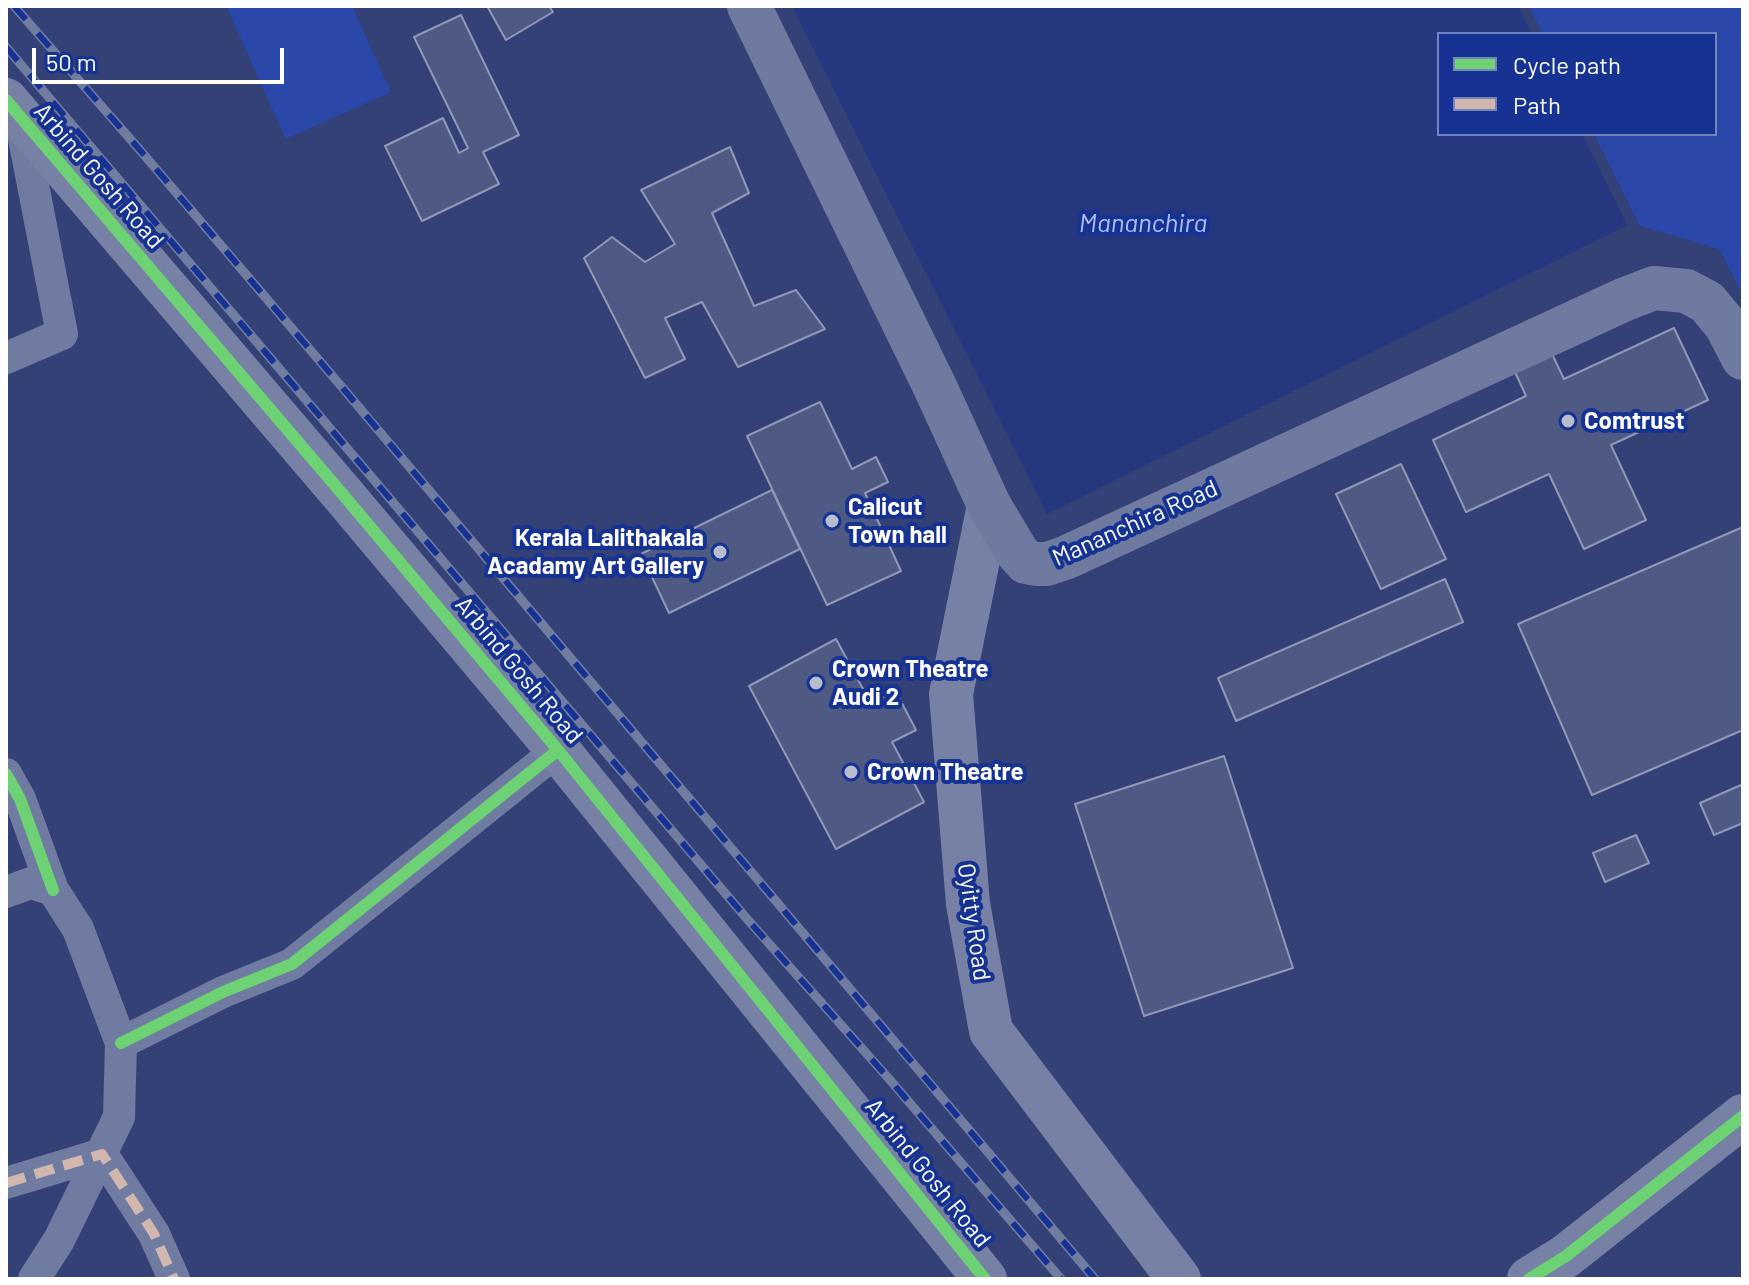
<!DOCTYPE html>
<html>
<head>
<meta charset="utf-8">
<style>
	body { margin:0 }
	#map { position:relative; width:1749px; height:1285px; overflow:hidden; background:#334176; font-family:Barlow,sans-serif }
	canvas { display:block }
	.frame { position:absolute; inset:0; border:8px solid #fff; pointer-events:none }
	.legend { position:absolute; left:1437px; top:32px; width:280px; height:104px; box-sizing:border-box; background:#163293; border:2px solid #7384be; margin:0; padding:10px 14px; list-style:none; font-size:24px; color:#fff }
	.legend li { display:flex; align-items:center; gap:16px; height:40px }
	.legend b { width:40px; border:2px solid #7384be }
	.scale { position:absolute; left:32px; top:48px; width:252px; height:36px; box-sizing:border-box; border:4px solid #fff; border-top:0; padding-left:10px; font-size:24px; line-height:28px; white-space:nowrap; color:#fff; -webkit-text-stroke:6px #163293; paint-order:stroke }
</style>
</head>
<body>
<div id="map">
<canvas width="1749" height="1285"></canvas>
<div class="frame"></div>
<ul class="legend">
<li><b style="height:10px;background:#6cd273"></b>Cycle path</li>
<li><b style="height:10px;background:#d1b7ad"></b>Path</li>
</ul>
<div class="scale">50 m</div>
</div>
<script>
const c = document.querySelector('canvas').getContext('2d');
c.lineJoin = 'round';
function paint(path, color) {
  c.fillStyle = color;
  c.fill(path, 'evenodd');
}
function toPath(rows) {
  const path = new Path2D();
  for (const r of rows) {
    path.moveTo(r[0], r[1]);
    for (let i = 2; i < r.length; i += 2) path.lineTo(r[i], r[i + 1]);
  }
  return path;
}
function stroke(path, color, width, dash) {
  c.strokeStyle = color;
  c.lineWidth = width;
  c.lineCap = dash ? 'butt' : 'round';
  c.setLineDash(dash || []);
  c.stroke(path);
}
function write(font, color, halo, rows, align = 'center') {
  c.font = font + ' Barlow,sans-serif';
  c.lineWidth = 8;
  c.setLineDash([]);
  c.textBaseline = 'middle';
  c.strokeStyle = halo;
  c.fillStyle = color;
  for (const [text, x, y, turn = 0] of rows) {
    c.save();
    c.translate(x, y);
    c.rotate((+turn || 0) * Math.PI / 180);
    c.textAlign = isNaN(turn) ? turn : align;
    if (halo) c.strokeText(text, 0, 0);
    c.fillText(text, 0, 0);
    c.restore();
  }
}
const green = toPath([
	[226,6,352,6,391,92,286,139],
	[1529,6,1743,6,1743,295,1719,249,1640,226,1594,134,1715,134,1715,34,1543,34]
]);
const water = toPath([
	[792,6,1518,6,1532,34,1439,34,1439,134,1582,134,1627,225,1047,514]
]);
const building = toPath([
	[487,6,549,6,553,12,506,40,487,6],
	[461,15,519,135,483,152,499,184,422,221,385,146,443,118,459,153,468,148,414,37,461,15],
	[730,147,749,193,712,213,754,306,796,290,825,329,738,367,702,302,665,318,685,359,645,378,584,258,612,237,645,262,675,244,641,190,730,147],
	[1674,328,1708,400,1611,445,1646,520,1584,549,1549,474,1466,512,1433,440,1526,396,1515,372,1552,354,1564,379,1674,328],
	[820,402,852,469,876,457,888,482,865,493,901,571,827,605,747,436,820,402],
	[1401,464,1446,559,1381,589,1336,494,1401,464],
	[772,490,800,549,669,613,641,554,772,490],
	[1743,527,1743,730,1592,795,1518,624,1743,527],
	[1445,579,1463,622,1236,721,1218,678,1445,579],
	[836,639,871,704,895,690,916,730,892,742,924,802,836,849,749,686,836,639],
	[1224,756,1293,968,1144,1016,1075,804,1224,756],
	[1741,785,1743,790,1743,823,1714,835,1700,803,1741,785],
	[1636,835,1649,863,1605,882,1593,853,1636,835]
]);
const street = toPath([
	[6,358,62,334,20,118],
	[6,774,20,799,53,890],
	[6,892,31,883,53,890,78,929,121,1043,119,1117,59,1240,34,1279],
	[121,1043,223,992,292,964,558,750],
	[6,1183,102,1154,154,1234,174,1279]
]);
const secondary = toPath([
	[6,100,345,497,558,750,985,1279],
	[989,505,951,694,968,904,991,1031,1179,1279],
	[1529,1279,1566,1256,1743,1116]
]);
const primary = toPath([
	[749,6,935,387,989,505,1017,552,1026,562,1036,564,1047,564,1065,558,1623,300,1654,288,1686,291,1707,302,1726,325,1743,358]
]);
const rail = toPath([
	[14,6,139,149,341,386,1095,1279],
	[6,47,748,920,890,1080,1061,1279]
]);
const quiet = toPath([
	[6,1183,102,1154,154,1234,174,1279]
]);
const cycleway = toPath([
	[6,100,345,497,558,750,985,1279],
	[6,774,20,799,53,890],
	[121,1043,223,992,292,964,558,750],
	[1529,1279,1566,1256,1743,1116]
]);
const markers = [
	[1568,421,8,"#b8bccf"],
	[832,521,8,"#b8bccf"],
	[720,552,8,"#b8bccf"],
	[816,683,8,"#b8bccf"],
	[851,772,8,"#b8bccf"]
];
const streetNames = [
	["Arbind Gosh Road",99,176,49],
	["Mananchira Road",1135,523,-24],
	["Arbind Gosh Road",519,670,50],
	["Oyitty Road",974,922,82],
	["Arbind Gosh Road",928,1173,51]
];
const poiNames = [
	["Comtrust",1584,421],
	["Calicut",848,507],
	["Town hall",848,535],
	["Kerala Lalithakala",704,538,"right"],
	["Acadamy Art Gallery",704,566,"right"],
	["Crown Theatre",832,669],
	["Audi 2",832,697],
	["Crown Theatre",867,772]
];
const waterNames = [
	["Mananchira",1143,223]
];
paint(green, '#2948aa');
paint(water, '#24377f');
paint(building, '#4e5a84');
stroke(building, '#9098b7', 2);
stroke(street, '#707ba1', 32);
stroke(secondary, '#7681a5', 44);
stroke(primary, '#6f7aa0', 44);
stroke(rail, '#717ca1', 9);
stroke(rail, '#163293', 6, [18]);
stroke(quiet, '#d1b7ad', 10, [20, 10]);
stroke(cycleway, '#6cd273', 12);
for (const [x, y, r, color] of markers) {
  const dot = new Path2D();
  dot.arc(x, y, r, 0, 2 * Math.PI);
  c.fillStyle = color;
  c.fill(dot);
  stroke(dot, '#163293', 3);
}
write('24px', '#fff', '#163293', streetNames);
write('bold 24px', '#fff', '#163293', poiNames, 'left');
write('italic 26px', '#b1c2f8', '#163293', waterNames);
</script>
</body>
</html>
